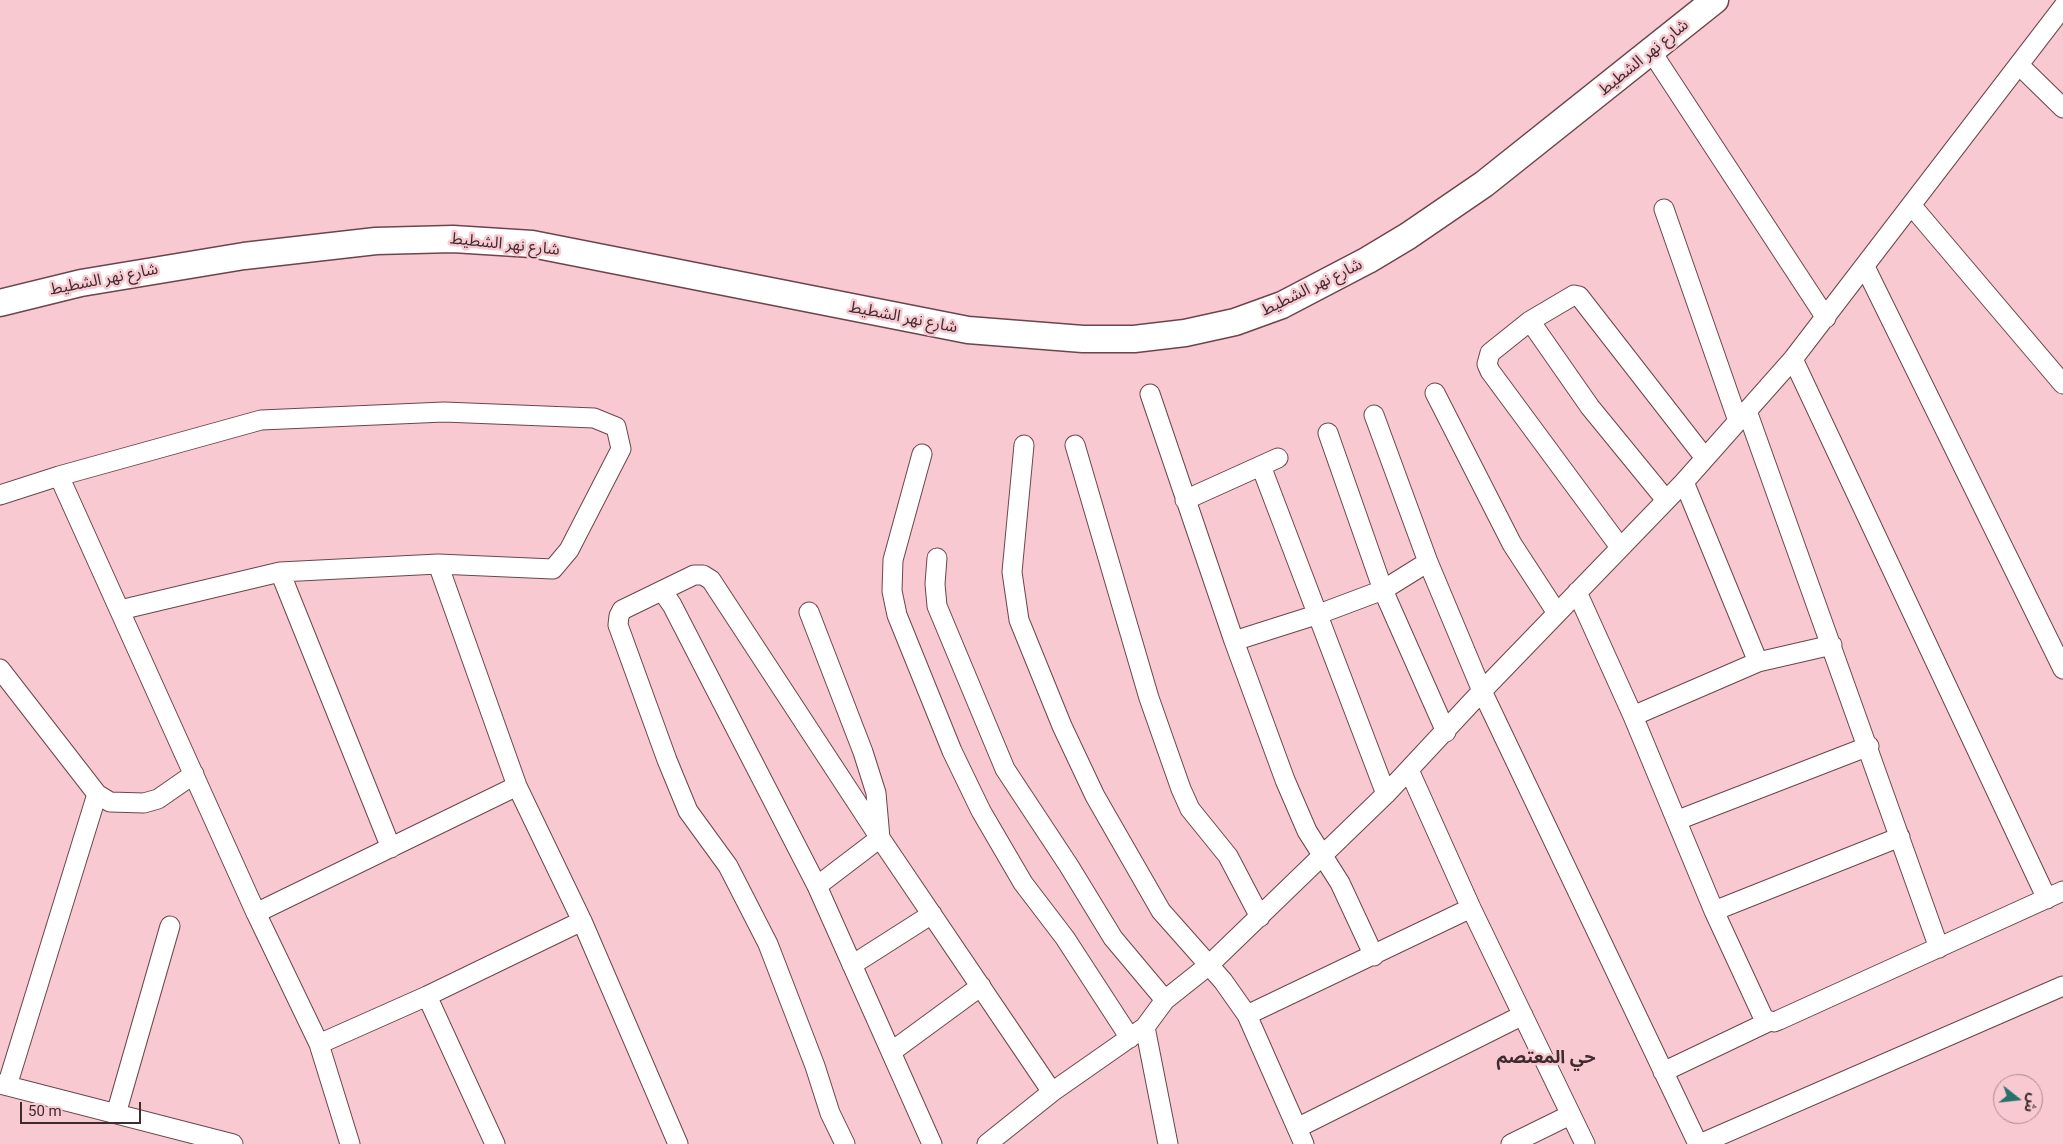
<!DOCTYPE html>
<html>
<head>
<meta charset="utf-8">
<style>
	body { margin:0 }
	#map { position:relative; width:2063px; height:1144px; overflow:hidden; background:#f8c9d0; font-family:Roboto,"Noto Sans Arabic",sans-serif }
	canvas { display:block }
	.north { position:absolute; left:1993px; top:1074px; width:50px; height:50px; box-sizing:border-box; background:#f8c9d0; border:1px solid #ad8a8f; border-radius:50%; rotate:106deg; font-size:14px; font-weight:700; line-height:20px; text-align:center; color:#3d2b2e }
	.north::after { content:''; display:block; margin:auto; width:18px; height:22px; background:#28716a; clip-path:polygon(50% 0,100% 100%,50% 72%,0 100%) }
	.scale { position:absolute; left:20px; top:1102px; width:121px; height:22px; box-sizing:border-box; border:2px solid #3d2b2e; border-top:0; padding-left:6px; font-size:15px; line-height:18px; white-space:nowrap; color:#3d2b2e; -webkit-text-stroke:4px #f8c9d0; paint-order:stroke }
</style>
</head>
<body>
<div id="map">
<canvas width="2063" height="1144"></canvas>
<div class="north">ش</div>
<div class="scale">50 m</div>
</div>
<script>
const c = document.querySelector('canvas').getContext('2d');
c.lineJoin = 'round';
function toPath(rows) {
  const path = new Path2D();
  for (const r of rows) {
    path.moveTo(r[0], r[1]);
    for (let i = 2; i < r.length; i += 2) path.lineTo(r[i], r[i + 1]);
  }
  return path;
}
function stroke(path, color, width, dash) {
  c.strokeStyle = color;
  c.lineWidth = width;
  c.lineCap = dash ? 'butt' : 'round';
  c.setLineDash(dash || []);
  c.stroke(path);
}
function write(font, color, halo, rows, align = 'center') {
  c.font = font + ' Roboto,"Noto Sans Arabic",sans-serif';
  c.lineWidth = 5;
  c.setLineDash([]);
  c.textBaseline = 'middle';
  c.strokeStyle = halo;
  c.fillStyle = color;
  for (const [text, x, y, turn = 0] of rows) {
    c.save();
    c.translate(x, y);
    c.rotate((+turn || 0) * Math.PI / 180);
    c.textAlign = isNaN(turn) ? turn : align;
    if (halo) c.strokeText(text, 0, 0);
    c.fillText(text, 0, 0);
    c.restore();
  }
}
const street = toPath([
	[1651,51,1826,318],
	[2019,65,2063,108],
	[1911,205,2063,384],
	[1664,209,1738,421],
	[1865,267,2063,669],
	[1530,321,1590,407,1666,500],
	[1793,359,2047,899],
	[1435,393,1512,544,1557,613],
	[1150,394,1234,641,1285,780,1307,831,1340,883,1374,956],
	[1747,411,1939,948],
	[1374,415,1428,562,1482,691,1698,1144],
	[1328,433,1383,590,1446,732],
	[1024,445,1012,572,1019,620,1062,726,1095,796,1161,911,1223,981,1247,1015,1304,1144],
	[1075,445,1149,698,1181,789,1190,809,1228,856,1260,917],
	[922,454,893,560,892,591,897,615,952,751,981,811,1023,883,1065,938,1130,1038],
	[1261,466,1386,794],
	[59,476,256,913,319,1044,350,1144],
	[1684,482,1758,662],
	[0,495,59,476,261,420,444,412,594,418,616,427,621,449,569,550,553,569,438,564,280,572,120,610],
	[1185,500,1278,458],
	[1620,547,1490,371,1487,364,1490,353,1530,321,1574,295,1579,296,1705,458],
	[937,558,935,584,937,606,1005,769,1069,866,1113,938,1165,1000],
	[438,564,517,786,582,921,678,1144],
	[280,572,391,848],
	[663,592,672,605,817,886,932,1144],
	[1577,592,1633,716,1714,911,1764,1019,1774,1022,1779,1020,2063,891],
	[809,612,863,752,876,793,880,838,817,886],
	[1234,641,1319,614,1383,590,1428,562],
	[0,669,97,794,110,802,144,803,158,799,194,774],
	[1633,716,1758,662,1832,645],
	[1409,770,1471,908,1585,1144],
	[1678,820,1869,746],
	[1714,911,1900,837],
	[256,913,517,786],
	[852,965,932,914],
	[427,996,495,1144],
	[1247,1015,1471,908],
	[1145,1027,1168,1144],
	[319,1044,427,996,582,921],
	[891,1052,981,986],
	[1663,1072,1770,1021],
	[0,1084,233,1144],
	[7,1086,97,794],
	[116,1114,170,926],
	[1297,1128,1523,1015],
	[845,1144,830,1113,815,1066,768,944,728,866,688,811,667,760,618,625,619,616,622,610,694,575,703,575,711,580,880,838,1052,1092],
	[987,1144,1052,1092,1145,1027,1165,1000,1209,965,1386,794,1482,691,1684,482,1793,359,2063,7],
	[1511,1144,1570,1115],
	[1700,1144,2063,986]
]);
const secondary = toPath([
	[0,303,81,283,244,256,376,241,453,239,532,244,968,330,1083,339,1134,339,1185,333,1235,322,1282,305,1368,260,1408,236,1484,184,1715,0]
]);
const streetNames = [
	["شارع نهر الشطيط",1644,58,-39],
	["شارع نهر الشطيط",505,245,6],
	["شارع نهر الشطيط",104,280,-11],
	["شارع نهر الشطيط",1312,288,-26],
	["شارع نهر الشطيط",903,318,11]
];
const neighbourhoodNames = [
	["حي المعتصم",1546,1058]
];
stroke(street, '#6c454c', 21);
stroke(secondary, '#6c454c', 29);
stroke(street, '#fff', 19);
stroke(secondary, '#fff', 26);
write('16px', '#3d2b2e', '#f8c9d0', streetNames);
write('bold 18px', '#3d2b2e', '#f8c9d0', neighbourhoodNames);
</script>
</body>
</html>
